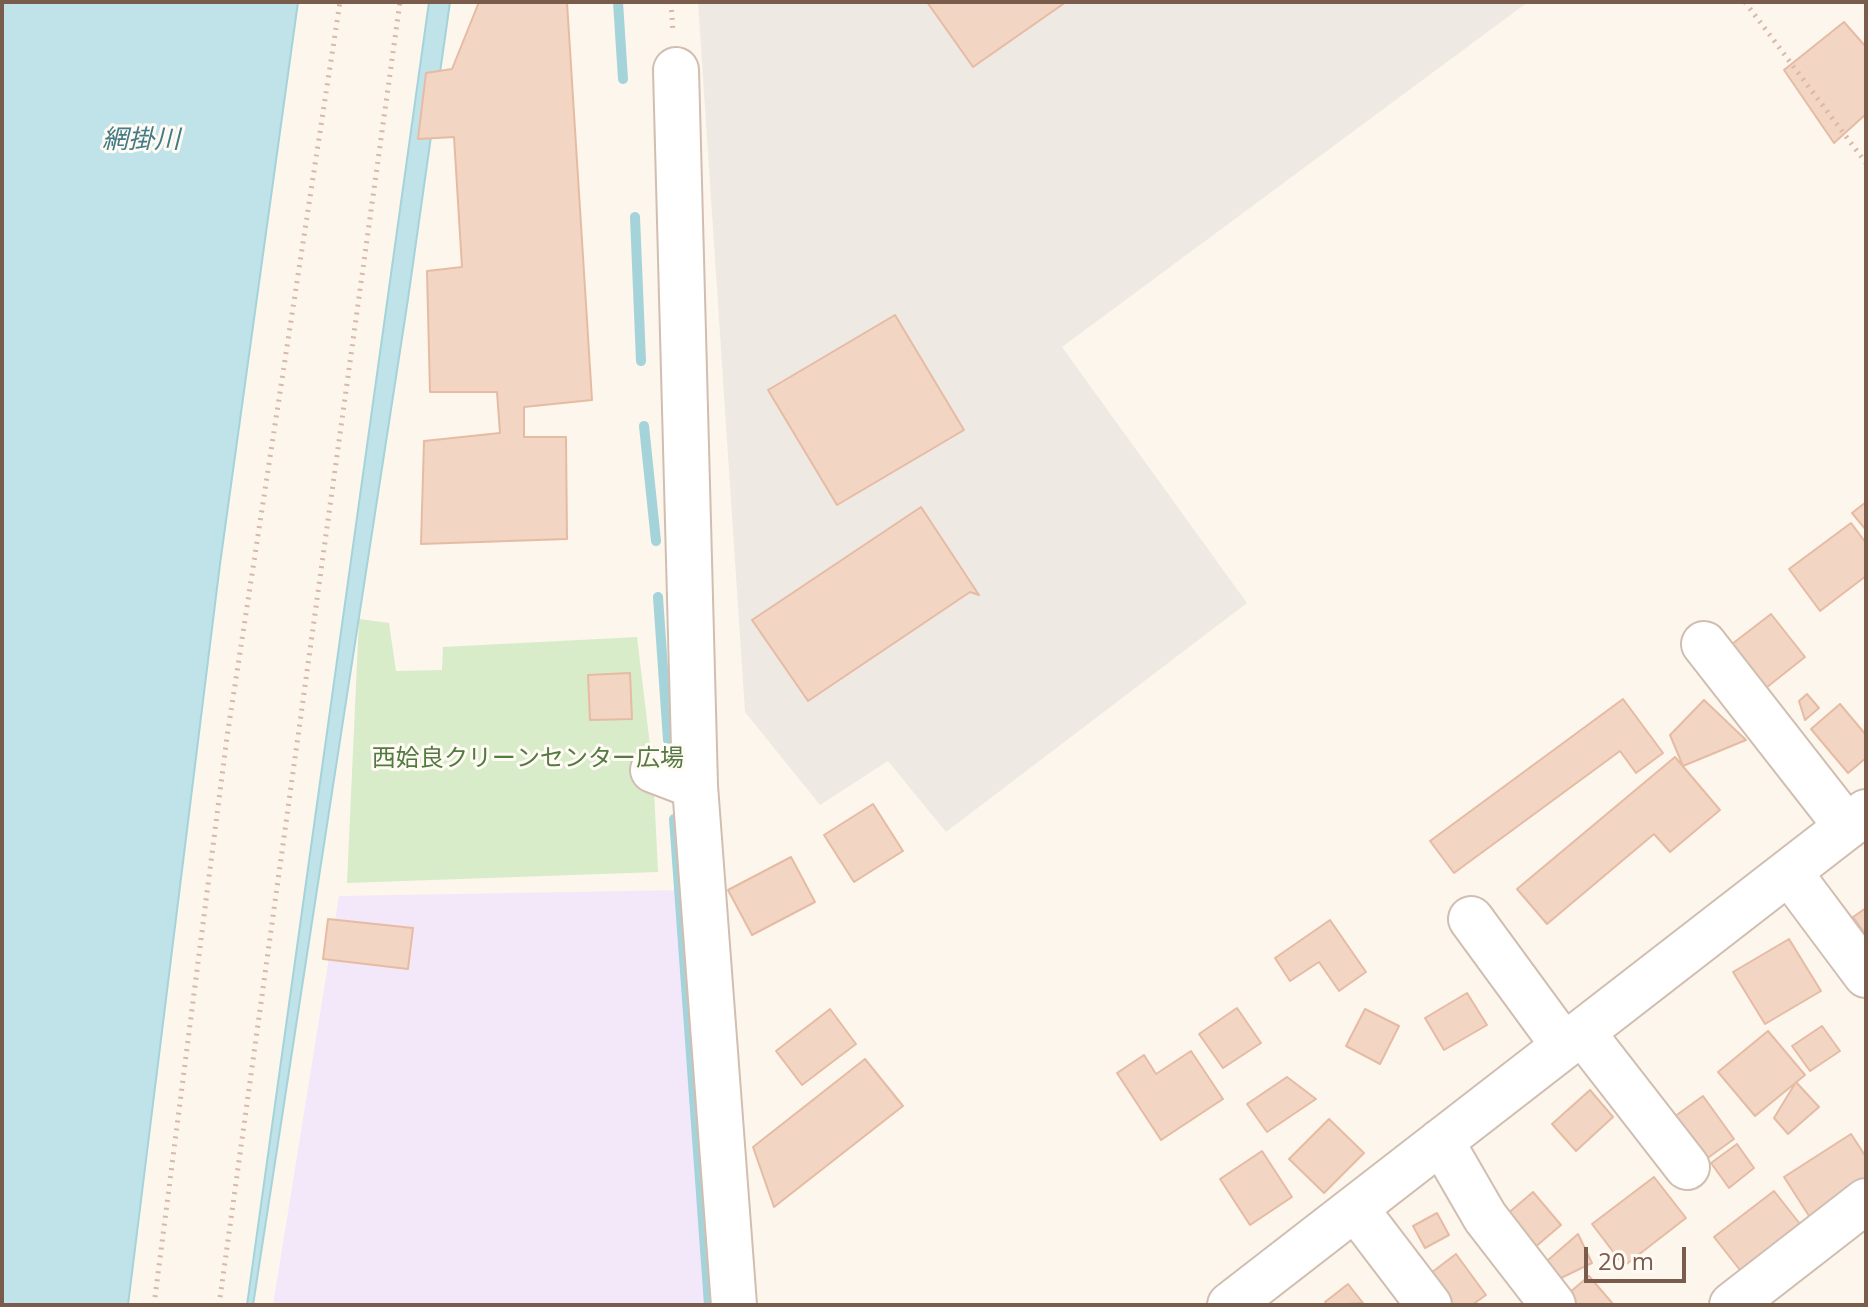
<!DOCTYPE html>
<html>
<head>
<meta charset="utf-8">
<style>
	body { margin:0 }
	#map { position:relative; width:1868px; height:1307px; overflow:hidden; background:#fdf6ec; font-family:"Open Sans",sans-serif }
	canvas { display:block }
	.frame { position:absolute; inset:0; border:4px solid #7a5c4d; pointer-events:none }
	.scale { position:absolute; left:1584px; top:1247px; width:102px; height:36px; box-sizing:border-box; border:4px solid #7a5c4d; border-top:0; padding-left:10px; font-size:24px; line-height:28px; white-space:nowrap; color:#7a5c4d; -webkit-text-stroke:6px #fffaf3; paint-order:stroke }
</style>
</head>
<body>
<div id="map">
<canvas width="1868" height="1307"></canvas>
<div class="frame"></div>
<div class="scale">20 m</div>
</div>
<script>
const c = document.querySelector('canvas').getContext('2d');
c.lineJoin = 'round';
function paint(path, color) {
  c.fillStyle = color;
  c.fill(path, 'evenodd');
}
function toPath(rows) {
  const path = new Path2D();
  for (const r of rows) {
    path.moveTo(r[0], r[1]);
    for (let i = 2; i < r.length; i += 2) path.lineTo(r[i], r[i + 1]);
  }
  return path;
}
function stroke(path, color, width, dash) {
  c.strokeStyle = color;
  c.lineWidth = width;
  c.lineCap = dash ? 'butt' : 'round';
  c.setLineDash(dash || []);
  c.stroke(path);
}
function write(font, color, halo, rows, align = 'center') {
  c.font = font + ' "Open Sans","Noto Sans JP",sans-serif';
  c.lineWidth = 6;
  c.setLineDash([]);
  c.textBaseline = 'middle';
  c.strokeStyle = halo;
  c.fillStyle = color;
  for (const [text, x, y, turn = 0] of rows) {
    c.save();
    c.translate(x, y);
    c.rotate((+turn || 0) * Math.PI / 180);
    c.textAlign = isNaN(turn) ? turn : align;
    if (halo) c.strokeText(text, 0, 0);
    c.fillText(text, 0, 0);
    c.restore();
  }
}
const industrial = toPath([
	[698,2,1528,2,1062,347,1247,603,946,832,888,761,820,805,745,712]
]);
const education = toPath([
	[684,890,707,1305,273,1305,339,896]
]);
const green = toPath([
	[359,619,389,623,396,671,442,670,443,647,637,637,653,770,658,872,347,883]
]);
const water = toPath([
	[2,2,298,2,220,564,128,1305,2,1305,2,2],
	[429,2,450,2,408,299,253,1305,247,1305,429,2]
]);
const stream = toPath([
	[618,2,623,79],
	[635,217,641,361],
	[644,426,656,541],
	[658,597,668,740],
	[674,819,709,1305]
]);
const building = toPath([
	[479,2,567,2,592,400,524,407,524,437,566,437,567,539,421,544,424,441,500,433,497,392,430,392,427,271,462,267,454,137,418,139,426,73,452,69,479,2],
	[927,2,1066,2,973,67,927,2],
	[1844,22,1866,47,1866,114,1834,143,1784,70,1844,22],
	[895,315,964,430,837,505,768,390,895,315],
	[1866,502,1866,530,1852,513,1866,502],
	[921,507,979,595,970,592,808,701,752,620,921,507],
	[1851,523,1866,543,1866,576,1820,611,1789,569,1851,523],
	[1771,614,1805,657,1757,695,1723,651,1771,614],
	[630,673,632,719,590,720,588,675,630,673],
	[1807,694,1819,708,1805,720,1799,701,1807,694],
	[1623,699,1663,753,1636,773,1620,751,1454,873,1430,841,1623,699],
	[1704,700,1746,740,1683,766,1670,735,1704,700],
	[1840,704,1866,735,1866,758,1848,773,1811,729,1840,704],
	[1675,757,1720,810,1670,852,1654,834,1547,924,1517,889,1675,757],
	[873,804,903,851,854,882,824,835,873,804],
	[791,857,815,902,752,935,728,890,791,857],
	[1866,908,1866,935,1853,917,1866,908],
	[328,919,413,928,408,969,323,959,328,919],
	[1330,920,1366,972,1339,991,1319,962,1290,981,1275,958,1330,920],
	[1789,939,1821,991,1765,1024,1733,972,1789,939],
	[1467,993,1487,1025,1444,1050,1425,1018,1467,993],
	[1237,1008,1261,1043,1223,1068,1199,1034,1237,1008],
	[830,1009,856,1044,802,1085,776,1051,830,1009],
	[1365,1009,1399,1026,1380,1064,1346,1046,1365,1009],
	[1822,1026,1840,1051,1810,1071,1792,1046,1822,1026],
	[1768,1031,1805,1075,1755,1116,1718,1072,1768,1031],
	[1191,1051,1223,1099,1161,1140,1117,1073,1144,1055,1156,1074,1191,1051],
	[865,1059,903,1106,774,1207,753,1147,865,1059],
	[1287,1077,1316,1099,1267,1132,1247,1104,1287,1077],
	[1796,1082,1819,1107,1788,1134,1774,1118,1796,1082],
	[1590,1090,1613,1117,1576,1151,1552,1124,1590,1090],
	[1703,1096,1734,1139,1698,1165,1667,1122,1703,1096],
	[1329,1119,1364,1153,1324,1193,1289,1159,1329,1119],
	[1851,1134,1866,1157,1866,1185,1811,1219,1784,1177,1851,1134],
	[1737,1144,1754,1168,1729,1188,1711,1163,1737,1144],
	[1262,1151,1292,1197,1250,1225,1220,1179,1262,1151],
	[1654,1177,1686,1218,1624,1266,1592,1224,1654,1177],
	[1774,1191,1800,1224,1740,1270,1714,1237,1774,1191],
	[1533,1192,1561,1225,1527,1254,1499,1221,1533,1192],
	[1437,1213,1449,1235,1425,1248,1413,1226,1437,1213],
	[1578,1234,1592,1263,1561,1278,1547,1261,1578,1234],
	[1456,1254,1486,1295,1472,1305,1442,1305,1423,1279,1456,1254],
	[1589,1276,1613,1304,1612,1305,1568,1305,1562,1299,1589,1276],
	[1348,1284,1363,1303,1327,1305,1325,1302,1348,1284]
]);
const path = toPath([
	[671,2,673,33],
	[1745,2,1866,163],
	[154,1305,227,737,340,2],
	[219,1305,400,2]
]);
const minor = toPath([
	[676,70,695,786,734,1305],
	[1704,644,1847,827],
	[653,770,695,786],
	[1789,872,1866,975],
	[1471,919,1564,1046],
	[1582,1032,1687,1167],
	[1441,1141,1485,1217,1553,1305],
	[1355,1208,1429,1305],
	[1230,1305,1866,812],
	[1732,1305,1866,1201]
]);
const parkNames = [
	["西姶良クリーンセンター広場",528,759]
];
const waterNames = [
	["網掛川",141,141]
];
paint(industrial, '#efe9e4');
paint(education, '#f3e8fa');
paint(green, '#d8ecc9');
paint(water, '#bfe3e8');
stroke(water, '#a5d3da', 2);
stroke(stream, '#a5d3da', 10);
paint(building, '#f3d5c3');
stroke(building, '#e6bba3', 2);
stroke(minor, '#d1beb0', 48);
stroke(path, '#d9b8a5', 5, [2, 6]);
stroke(minor, '#fff', 44);
write('24px', '#537a41', '#fffaf3', parkNames);
write('italic 26px', '#437c86', '#fffaf3', waterNames);
</script>
</body>
</html>
